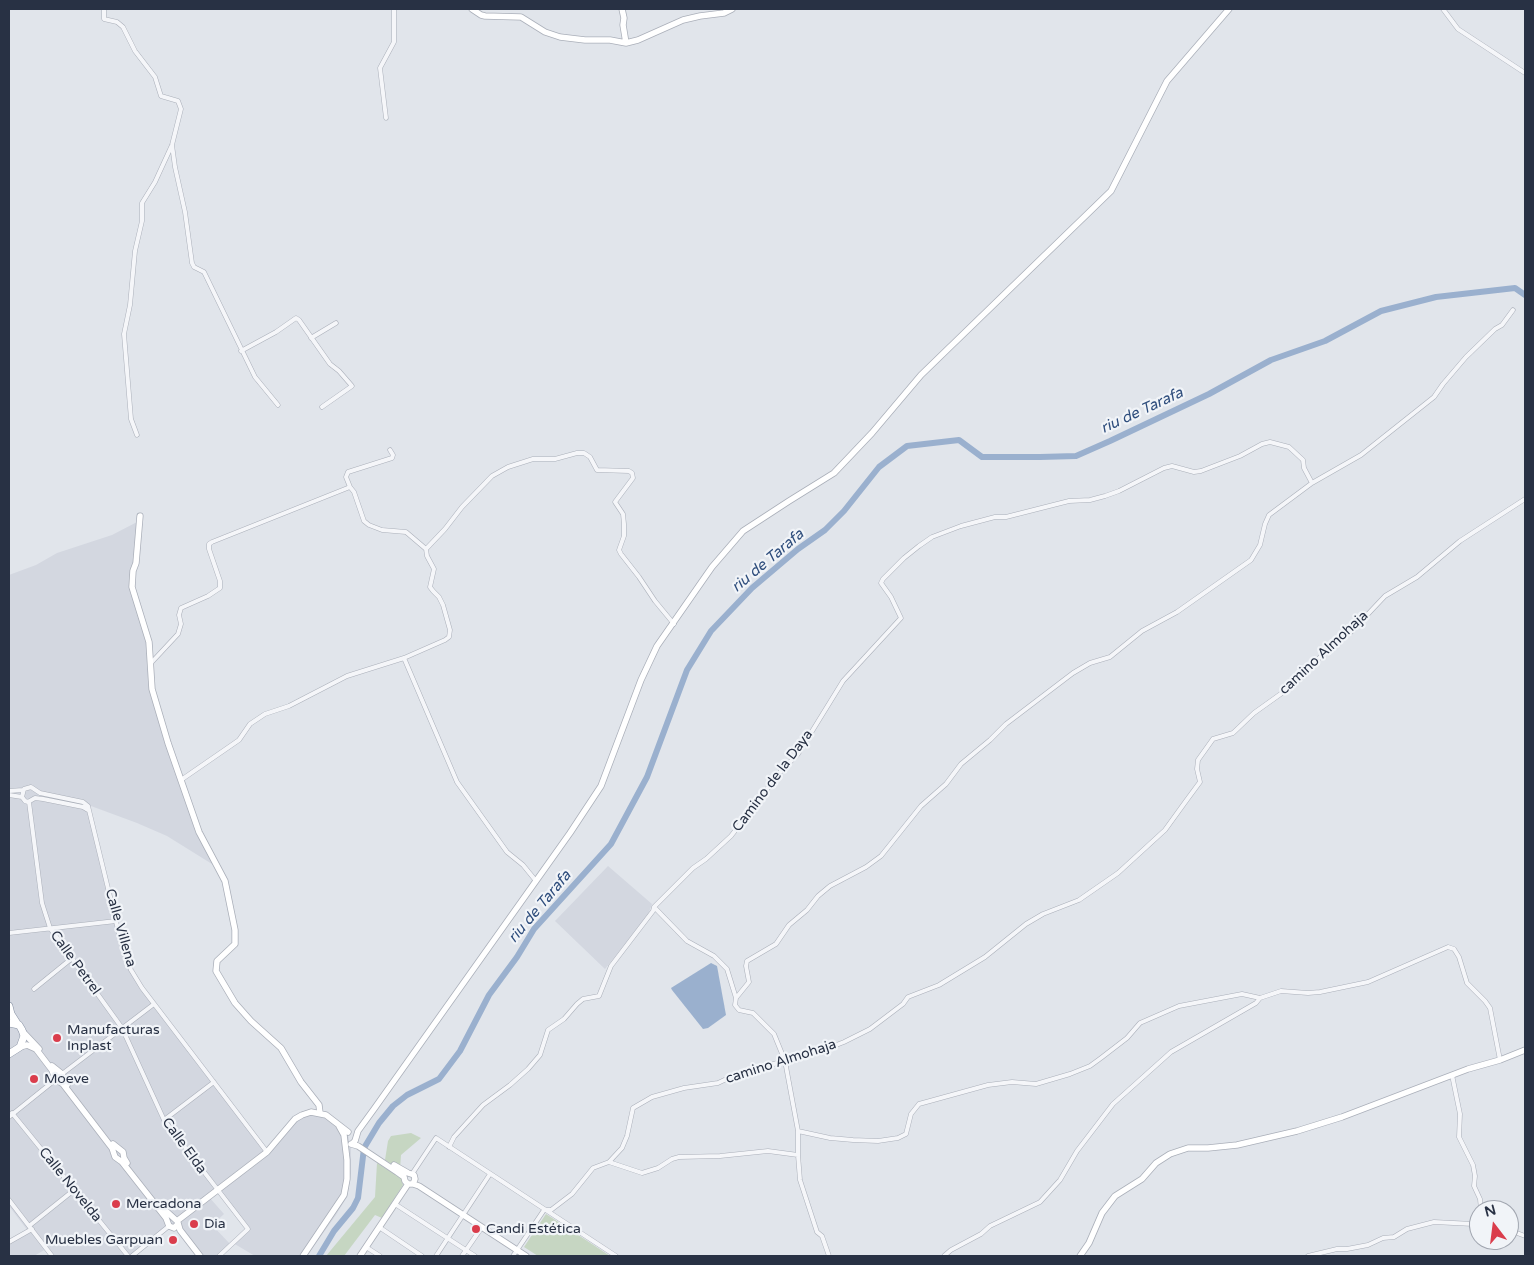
<!DOCTYPE html>
<html>
<head>
<meta charset="utf-8">
<style>
	body { margin:0 }
	#map { position:relative; width:1534px; height:1265px; overflow:hidden; background:#e1e5eb; font-family:"Varela Round",sans-serif }
	canvas { display:block }
	.frame { position:absolute; inset:0; border:10px solid #283144; pointer-events:none }
	.north { position:absolute; left:1469px; top:1200px; width:50px; height:50px; box-sizing:border-box; background:#f1f4f8; border:1px solid #a1a6b0; border-radius:50%; rotate:345deg; font-size:14px; font-weight:700; line-height:20px; text-align:center; color:#283144 }
	.north::after { content:''; display:block; margin:auto; width:18px; height:22px; background:#da3d4c; clip-path:polygon(50% 0,100% 100%,50% 72%,0 100%) }
</style>
</head>
<body>
<div id="map">
<canvas width="1534" height="1265"></canvas>
<div class="frame"></div>
<div class="north">N</div>
</div>
<script>
const c = document.querySelector('canvas').getContext('2d');
c.lineJoin = 'round';
function paint(path, color) {
  c.fillStyle = color;
  c.fill(path, 'evenodd');
}
function toPath(rows) {
  const path = new Path2D();
  for (const r of rows) {
    path.moveTo(r[0], r[1]);
    for (let i = 2; i < r.length; i += 2) path.lineTo(r[i], r[i + 1]);
  }
  return path;
}
function stroke(path, color, width, dash) {
  c.strokeStyle = color;
  c.lineWidth = width;
  c.lineCap = dash ? 'butt' : 'round';
  c.setLineDash(dash || []);
  c.stroke(path);
}
function write(font, color, halo, rows, align = 'center') {
  c.font = font + ' "Varela Round",sans-serif';
  c.lineWidth = 4.5;
  c.setLineDash([]);
  c.textBaseline = 'middle';
  c.strokeStyle = halo;
  c.fillStyle = color;
  for (const [text, x, y, turn = 0] of rows) {
    c.save();
    c.translate(x, y);
    c.rotate((+turn || 0) * Math.PI / 180);
    c.textAlign = isNaN(turn) ? turn : align;
    if (halo) c.strokeText(text, 0, 0);
    c.fillText(text, 0, 0);
    c.restore();
  }
}
const built = toPath([
	[139,521,132,587,149,642,152,689,199,832,216,862,212,864,167,836,137,823,91,806,89,812,122,947,135,978,267,1151,302,1115,320,1113,345,1131,348,1135,351,1148,351,1173,347,1197,336,1215,307,1256,255,1256,233,1243,248,1228,217,1190,209,1197,224,1214,212,1225,231,1245,219,1256,198,1256,174,1224,134,1256,52,1256,46,1249,34,1256,9,1256,9,1242,28,1231,9,1206,9,575,36,565,57,553,112,535],
	[608,866,652,904,648,915,605,969,555,921]
]);
const green = toPath([
	[411,1133,421,1138,401,1155,400,1169,385,1160,388,1141,391,1136],
	[377,1163,401,1178,403,1185,382,1218,375,1215,344,1256,326,1256,375,1197],
	[546,1214,595,1246,610,1256,538,1256,524,1247]
]);
const water = toPath([
	[711,963,717,966,726,1015,708,1028,703,1029,672,990,671,988]
]);
const river = toPath([
	[319,1256,334,1231,353,1208,358,1198,364,1148,379,1123,393,1106,407,1095,439,1079,460,1051,489,995,517,957,534,929,611,844,647,777,687,670,711,631,752,588,798,549,825,530,844,511,879,467,907,446,959,440,982,457,1040,457,1076,456,1110,441,1209,394,1271,360,1325,341,1381,311,1436,297,1515,288,1525,295]
]);
const street = toPath([
	[104,9,104,19,117,22,123,27,135,51,155,77,161,96,178,101,181,109,172,145,155,182,142,203,142,221,135,251,130,305,124,334,131,419,137,435],
	[1443,9,1458,29,1525,73],
	[386,118,380,68,394,42,394,9],
	[172,145,175,167,185,212,192,263,194,267,204,272,255,377,278,405],
	[311,338,336,323],
	[241,351,276,332,296,318,299,320,330,364,339,371,352,386,322,407],
	[350,487,346,477,348,472,392,458,393,455,390,450],
	[404,658,457,782,507,852,523,865,536,881],
	[151,663,178,634,181,624,179,615,181,608,208,596,220,588,220,581,209,549,209,544,212,542,350,487,354,492,364,521,369,525,382,530,406,532,426,549],
	[181,780,239,740,250,724,265,714,289,706,347,676,404,658,445,640,449,637,450,630,443,605,439,597,433,591,430,587,434,569,427,556,426,549,445,529,462,507,492,476,508,467,533,459,555,459,577,453,584,453,590,457,597,470,629,471,632,473,633,478,615,502,623,514,624,524,624,536,619,550,621,554,639,577,655,601,674,624],
	[9,791,23,790],
	[9,795,22,797,25,801,28,802,35,798,43,799,83,807,88,810],
	[22,797,24,789,31,787,40,793,83,802,88,806,122,946,131,970,142,988,267,1152],
	[29,802,42,903,50,928,122,1028,164,1120,248,1229,219,1256],
	[654,907,687,941,714,956,727,969,736,998],
	[9,933,116,921],
	[34,989,71,959],
	[62,1074,154,1004],
	[1452,1075,1460,1114,1459,1137,1473,1165,1475,1176,1474,1186,1480,1199,1481,1210],
	[12,1113,128,1256],
	[9,1117,55,1080],
	[164,1120,214,1082],
	[798,1131,785,1061,774,1034,753,1013,739,1010,735,1005,736,998,749,982,746,966,747,961,776,944,789,925,807,910,818,896,830,886,866,867,881,856,921,806,946,784,961,764,990,740,1006,724,1073,673,1090,663,1110,657,1142,631,1177,612,1251,560,1260,545,1265,524,1269,515,1312,483,1361,455,1434,397,1443,384,1466,357,1495,329,1502,325,1513,310],
	[449,1147,454,1137,483,1105,510,1085,528,1069,540,1055,548,1030,564,1019,577,1004,583,999,599,996,611,966,653,911,654,907,693,868,706,859,731,836,781,771,798,754,843,681,901,618,891,597,881,583,883,579,904,558,919,546,932,537,961,526,995,517,1006,517,1069,501,1090,500,1105,496,1119,491,1164,468,1172,466,1194,472,1201,471,1240,456,1262,444,1270,442,1289,447,1303,460,1304,468,1312,483],
	[798,1155,800,1180,817,1232,822,1236,829,1256],
	[609,1162,642,1173,658,1168,672,1159,679,1157,720,1156,768,1151,798,1155,798,1131,830,1138,853,1140,878,1141,898,1138,906,1134,911,1114,919,1104,988,1085,1012,1082,1036,1084,1070,1074,1090,1066,1101,1058,1127,1038,1140,1023,1179,1006,1242,994,1260,998,1281,991,1308,993,1320,992,1368,982,1448,947,1454,949,1459,957,1467,983,1485,1001,1490,1008,1500,1060],
	[412,1174,436,1138,616,1256],
	[9,1200,52,1256],
	[395,1204,475,1256],
	[29,1226,74,1190],
	[379,1227,422,1256],
	[1509,1230,1525,1236],
	[9,1242,32,1229],
	[366,1247,380,1256],
	[132,1256,169,1226],
	[436,1256,490,1174],
	[462,1256,482,1227],
	[513,1256,544,1210,551,1210,572,1194,593,1168,609,1162,622,1148,627,1136,633,1108,652,1097,684,1088,718,1083,737,1074,821,1051,844,1042,870,1029,903,1004,908,997,939,985,985,957,1026,924,1043,914,1079,900,1118,873,1165,830,1186,801,1200,782,1197,769,1198,760,1213,739,1233,733,1254,713,1296,683,1335,641,1351,632,1385,596,1417,577,1460,541,1525,499],
	[944,1256,951,1250,981,1234,990,1226,1040,1202,1060,1180,1077,1151,1113,1104,1171,1052,1256,1003,1260,998],
	[1308,1256,1337,1249,1347,1249,1368,1245,1383,1238,1394,1237,1407,1229,1434,1222,1473,1224,1478,1223,1479,1218]
]);
const secondary = toPath([
	[472,9,481,15,485,16,521,17,545,32,560,37,585,40,610,40,626,43,638,40,683,20,700,16,724,13,732,9],
	[622,9,624,18,623,25,626,43],
	[140,516,136,563,133,571,132,587,149,642,152,689,168,743,199,832,225,881,235,930,235,944,217,961,216,971,235,1003,251,1021,281,1048,301,1082,319,1105,320,1113],
	[23,1032,39,1049],
	[20,1047,27,1045,36,1049,52,1070,55,1079,63,1084,112,1148,115,1157,122,1162,166,1218,169,1226,174,1228,177,1225],
	[52,1066,62,1074,67,1085],
	[113,1144,123,1152,124,1158,127,1163],
	[351,1144,358,1146,397,1172,404,1177,405,1181,408,1184],
	[352,1144,355,1141,358,1131,374,1109,570,833,601,786,641,680,657,646,712,567,743,531,789,501,834,473,872,433,921,375,1111,191,1167,81,1229,9],
	[394,1165,408,1173,414,1175,415,1179,413,1184],
	[408,1184,413,1184,419,1186,526,1256],
	[166,1211,177,1221],
	[177,1221,267,1152,295,1119,302,1115,311,1112,326,1115,348,1132],
	[178,1223,180,1230,200,1256],
	[303,1256,344,1195,347,1179,347,1160,344,1135,339,1126],
	[360,1256,408,1184],
	[1080,1256,1089,1243,1102,1213,1115,1196,1142,1179,1156,1163,1170,1154,1188,1148,1208,1148,1237,1145,1297,1131,1342,1117,1468,1069,1500,1060,1525,1050]
]);
const highway = toPath([
	[9,1006,11,1014,18,1025],
	[9,1023,19,1025,22,1030,24,1036,20,1047,9,1054]
]);
const markers = [
	[57,1038,5,"#da3d4c"],
	[34,1079,5,"#da3d4c"],
	[116,1204,5,"#da3d4c"],
	[194,1224,5,"#da3d4c"],
	[476,1229,5,"#da3d4c"],
	[173,1240,5,"#da3d4c"]
];
const streetNames = [
	["camino Almohaja",1324,653,-43],
	["Camino de la Daya",773,781,-53],
	["Calle Villena",120,928,74],
	["Calle Petrel",75,963,54],
	["camino Almohaja",781,1062,-18],
	["Calle Elda",184,1146,54],
	["Calle Novelda",70,1185,51]
];
const poiNames = [
	["Manufacturas",67,1030],
	["Inplast",67,1046],
	["Moeve",44,1079],
	["Mercadona",126,1204],
	["Dia",204,1224],
	["Candi Estética",486,1229],
	["Muebles Garpuan",163,1240,"right"]
];
const waterNames = [
	["riu de Tarafa",1142,411,-25],
	["riu de Tarafa",768,561,-40],
	["riu de Tarafa",540,907,-50]
];
paint(built, '#d3d7e0');
paint(green, '#c6d6c2');
paint(water, '#9ab0ce');
stroke(river, '#9ab0ce', 6);
stroke(street, '#aaafb9', 5);
stroke(secondary, '#aaafb9', 7);
stroke(highway, '#8791a3', 8);
stroke(street, '#f5f6f9', 4);
stroke(secondary, '#fff', 5.5);
stroke(highway, '#fff', 7);
for (const [x, y, r, color] of markers) {
  const dot = new Path2D();
  dot.arc(x, y, r, 0, 2 * Math.PI);
  c.fillStyle = color;
  c.fill(dot);
  stroke(dot, '#f1f4f8', 2);
}
write('14px', '#283144', '#f1f4f8', streetNames);
write('14px', '#283144', '#f1f4f8', poiNames, 'left');
write('italic 15px', '#2e4d7c', '#f1f4f8', waterNames);
</script>
</body>
</html>
